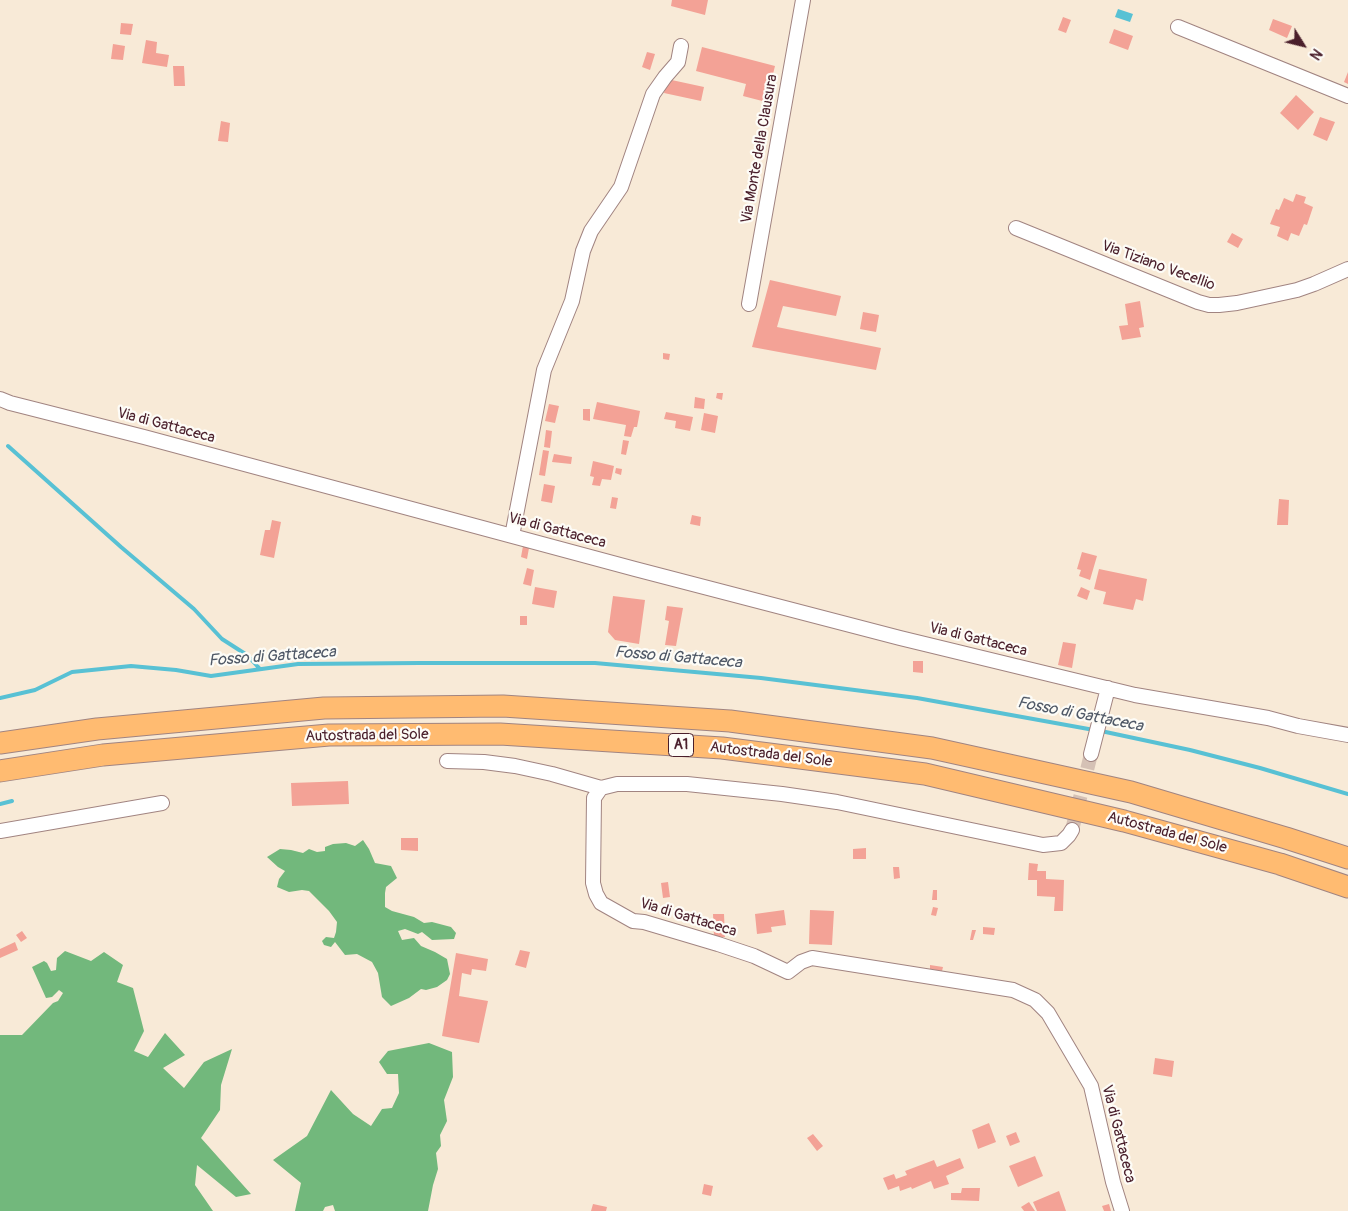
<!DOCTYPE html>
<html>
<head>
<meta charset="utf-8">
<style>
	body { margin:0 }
	#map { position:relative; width:1348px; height:1211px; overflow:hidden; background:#f8ead7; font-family:Pangolin,sans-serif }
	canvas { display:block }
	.north { position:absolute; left:1278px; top:20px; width:50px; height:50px; -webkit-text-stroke:4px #fdfcf7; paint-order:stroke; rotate:126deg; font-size:14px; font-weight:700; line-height:20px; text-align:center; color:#4a1f2b }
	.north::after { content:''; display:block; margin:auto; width:18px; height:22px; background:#4a1f2b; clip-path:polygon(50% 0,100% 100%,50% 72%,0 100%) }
</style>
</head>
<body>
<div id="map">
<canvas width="1348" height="1211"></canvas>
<div class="north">N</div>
</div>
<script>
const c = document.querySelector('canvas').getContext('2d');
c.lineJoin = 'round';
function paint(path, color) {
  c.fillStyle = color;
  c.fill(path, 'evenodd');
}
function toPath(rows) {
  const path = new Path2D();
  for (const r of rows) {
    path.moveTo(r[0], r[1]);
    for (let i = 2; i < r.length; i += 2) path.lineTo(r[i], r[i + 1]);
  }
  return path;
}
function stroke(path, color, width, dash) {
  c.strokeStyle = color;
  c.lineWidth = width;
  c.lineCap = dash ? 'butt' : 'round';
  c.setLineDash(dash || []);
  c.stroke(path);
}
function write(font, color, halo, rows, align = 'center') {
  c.font = font + ' Pangolin,sans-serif';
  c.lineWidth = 4.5;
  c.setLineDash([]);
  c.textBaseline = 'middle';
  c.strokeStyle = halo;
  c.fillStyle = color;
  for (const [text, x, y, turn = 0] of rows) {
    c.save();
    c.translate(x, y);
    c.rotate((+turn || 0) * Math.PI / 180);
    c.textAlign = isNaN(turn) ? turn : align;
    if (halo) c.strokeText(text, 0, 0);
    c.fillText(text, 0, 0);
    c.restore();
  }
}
const forest = toPath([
	[363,840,369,849,375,863,391,866,397,878,386,887,385,893,385,907,392,911,414,917,424,923,432,922,451,927,456,933,454,939,432,940,422,932,418,934,405,929,398,931,402,940,414,938,421,946,435,952,447,959,450,974,447,980,437,987,426,990,421,989,409,998,391,1006,382,997,378,973,372,962,357,954,345,955,335,942,331,947,324,945,322,941,326,937,334,938,336,932,337,922,329,911,309,891,302,890,289,892,277,887,279,879,285,871,278,867,267,857,280,849,291,850,303,853,309,849,317,852,325,851,325,847,333,844,346,843,355,846],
	[65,951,91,961,104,952,123,965,117,982,133,988,144,1031,134,1051,148,1057,165,1033,185,1055,163,1068,184,1088,204,1062,232,1049,221,1085,220,1110,201,1138,251,1194,236,1197,197,1165,195,1185,213,1211,0,1211,0,1035,22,1035,53,1003,58,1001,63,993,59,990,52,997,46,998,32,967,44,961,47,963,51,971,56,970,57,958],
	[429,1043,452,1052,453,1077,444,1100,447,1121,440,1135,441,1146,436,1153,438,1169,433,1185,428,1211,335,1211,333,1205,325,1207,323,1211,295,1211,301,1183,273,1160,307,1136,331,1090,353,1114,371,1126,382,1109,392,1108,399,1093,398,1074,387,1074,379,1062,388,1051]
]);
const water = toPath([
	[1118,9,1133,14,1130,22,1115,17]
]);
const stream = toPath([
	[8,446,121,547,194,609,222,639,247,655,260,669],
	[0,698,35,690,72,672,131,666,176,670,211,676,298,664,419,663,595,663,761,678,917,698,1094,730],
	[1101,731,1190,750,1260,768,1348,794],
	[0,804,12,801]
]);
const building = toPath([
	[672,0,708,0,705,15,671,6],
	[1063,17,1071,20,1066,33,1058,30],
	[1273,19,1292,26,1287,38,1269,30],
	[121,23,133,24,131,35,120,34],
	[1114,29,1133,36,1128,50,1109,43],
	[146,40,157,42,156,53,169,55,167,67,142,63],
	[113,44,125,46,123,60,111,59],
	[702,47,775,66,766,102,743,96,746,84,696,71],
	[647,52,655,54,650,70,642,67],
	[173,66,184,66,185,86,174,86],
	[1348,72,1348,84,1344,82],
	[667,79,704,87,701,101,664,93],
	[1296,95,1314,112,1298,130,1280,113],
	[1320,117,1335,122,1327,141,1313,135],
	[221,121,230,123,228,142,218,141],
	[1296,194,1306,197,1304,203,1313,207,1307,225,1304,224,1299,236,1291,233,1288,241,1277,236,1280,227,1270,224,1276,209,1279,210,1284,198,1293,202],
	[1232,233,1243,239,1238,248,1227,242],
	[770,280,841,296,836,316,783,306,777,327,881,348,876,370,752,347],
	[1140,301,1144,327,1139,328,1141,337,1122,340,1119,326,1128,325,1125,304],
	[863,312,879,315,876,332,860,329],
	[663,353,670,354,669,360,663,359],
	[717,393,723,393,722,400,716,398],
	[695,397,705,399,704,409,694,408],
	[597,402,640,411,637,427,634,427,631,437,624,436,626,425,593,419],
	[549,404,559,406,555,423,545,421],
	[583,409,590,409,590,421,583,420],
	[666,412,693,417,690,431,675,428,676,421,664,419],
	[704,413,718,416,715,433,701,430],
	[546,430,552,431,550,448,544,447],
	[623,440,629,441,626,455,621,454],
	[543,450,549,451,545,476,539,475],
	[554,454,572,457,571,464,552,462],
	[593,461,614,466,611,480,602,479,600,486,592,485,594,477,590,476],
	[616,468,622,469,621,475,615,473],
	[544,484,555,486,552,503,541,501],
	[612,497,618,498,616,509,610,508],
	[1279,499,1289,500,1288,525,1277,525],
	[692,515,701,517,700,526,690,524],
	[272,520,281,522,274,558,260,555,265,530,270,530],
	[523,546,529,548,527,559,521,557],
	[1082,552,1097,556,1090,580,1079,576,1081,570,1077,569],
	[527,568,534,570,531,586,523,584],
	[1099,569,1147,579,1143,601,1136,599,1133,610,1103,604,1106,592,1094,589],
	[535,587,557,591,554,608,532,604],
	[1081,587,1090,591,1087,600,1077,596],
	[613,596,645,600,639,644,615,640,608,632],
	[667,606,683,608,676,646,665,645,669,621,665,620],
	[520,616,527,616,527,625,520,625],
	[1063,642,1076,644,1072,668,1058,665],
	[913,661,923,661,923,673,913,672],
	[348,781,349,804,292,806,291,783],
	[401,838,418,838,418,851,401,850],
	[866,848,866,859,853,859,853,849],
	[1029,863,1038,864,1037,871,1046,871,1046,879,1064,880,1063,911,1054,911,1055,897,1037,896,1037,880,1028,880],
	[893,867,899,867,900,878,894,879],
	[668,882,670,897,663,898,661,883],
	[933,890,937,890,937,900,932,900],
	[933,907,938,908,936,916,931,915],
	[784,910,786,925,771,927,772,932,757,934,755,914],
	[810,910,834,911,832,945,809,944],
	[713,914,724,914,725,937,714,937],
	[983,927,995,928,994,935,983,934],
	[972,930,976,930,973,940,970,940],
	[22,931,27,938,21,942,16,935],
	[15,942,18,950,0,958,0,949],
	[520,950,530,952,526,968,515,965],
	[456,953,488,959,486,971,472,969,471,975,462,973,459,996,488,1001,479,1043,442,1036],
	[930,965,943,967,942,971,930,969],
	[1155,1058,1174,1061,1172,1077,1153,1074],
	[989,1123,996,1142,978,1149,972,1130],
	[1016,1132,1020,1142,1010,1146,1006,1136],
	[813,1134,823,1146,817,1151,807,1138],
	[1035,1156,1043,1176,1018,1187,1009,1166],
	[960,1158,964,1168,946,1176,949,1184,934,1189,931,1181,912,1189,911,1187,900,1191,899,1186,888,1190,883,1178,894,1174,896,1179,907,1175,905,1171,934,1160,937,1167],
	[704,1184,713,1186,711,1196,702,1194],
	[962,1188,980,1188,979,1201,951,1200,951,1193,961,1193],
	[1059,1191,1066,1211,1037,1211,1033,1202],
	[1029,1202,1035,1211,1024,1211,1021,1207],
	[593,1204,607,1207,606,1211,591,1211],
	[1109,1204,1111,1211,1104,1211,1102,1206]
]);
const minorTunnel = toPath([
	[1072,830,1091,754]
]);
const minor = toPath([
	[1178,27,1348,96],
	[1016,228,1198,302,1209,305,1219,305,1237,303,1297,290,1314,284,1348,269],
	[749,304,803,0],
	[0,399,10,403,144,437,635,569,900,638,1135,695,1268,718,1298,726,1348,735],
	[512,536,544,370,572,301,583,251,591,231,621,187,653,94,665,77,678,62,681,46],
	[1091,754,1108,688],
	[447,761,484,762,515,766,552,774,601,788],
	[1072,830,1069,835,1061,843,1043,845,837,802,782,794,687,784,617,784,601,788,594,798,593,883,596,894,601,903,633,921,644,922,718,944,754,956,788,972,801,962,812,958,1013,990,1035,1000,1048,1013,1091,1086,1113,1182,1122,1211],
	[0,831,162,803]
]);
const highway = toPath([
	[0,743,97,729,324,708,503,706,730,721,932,748,1131,792,1286,838,1348,858],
	[0,771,103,755,329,735,500,734,722,748,925,774,1124,821,1280,864,1348,887]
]);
const shields = [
	[681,745,25]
];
const shieldNames = [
	["A1",681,745]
];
const streetNames = [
	["Via Monte della Clausura",760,149,-80],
	["Via Tiziano Vecellio",1158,266,20],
	["Via di Gattaceca",166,426,15],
	["Via di Gattaceca",557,531,15],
	["Via di Gattaceca",978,640,14],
	["Autostrada del Sole",367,736,-1],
	["Autostrada del Sole",771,755,7],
	["Autostrada del Sole",1167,833,15],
	["Via di Gattaceca",688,918,17],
	["Via di Gattaceca",1118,1134,76]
];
const waterNames = [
	["Fosso di Gattaceca",272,657,-4],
	["Fosso di Gattaceca",678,658,5],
	["Fosso di Gattaceca",1080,715,11]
];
paint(forest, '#72b87c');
paint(water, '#58c1d4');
stroke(stream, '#58c1d4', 4);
paint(building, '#f3a296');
stroke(minorTunnel, '#d5c1b5', 14, [14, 7]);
stroke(minor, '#a18481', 16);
stroke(highway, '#a18481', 23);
stroke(minor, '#fff', 14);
stroke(highway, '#ffbb71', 21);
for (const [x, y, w] of shields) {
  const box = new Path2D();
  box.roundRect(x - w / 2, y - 11.5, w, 23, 4);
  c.fillStyle = '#fdfcf7';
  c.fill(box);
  stroke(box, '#4a1f2b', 1);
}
write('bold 14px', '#4a1f2b', null, shieldNames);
write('15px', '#4a1f2b', '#fdfcf7', streetNames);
write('italic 16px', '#4f5866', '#fdfcf7', waterNames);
</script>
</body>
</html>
